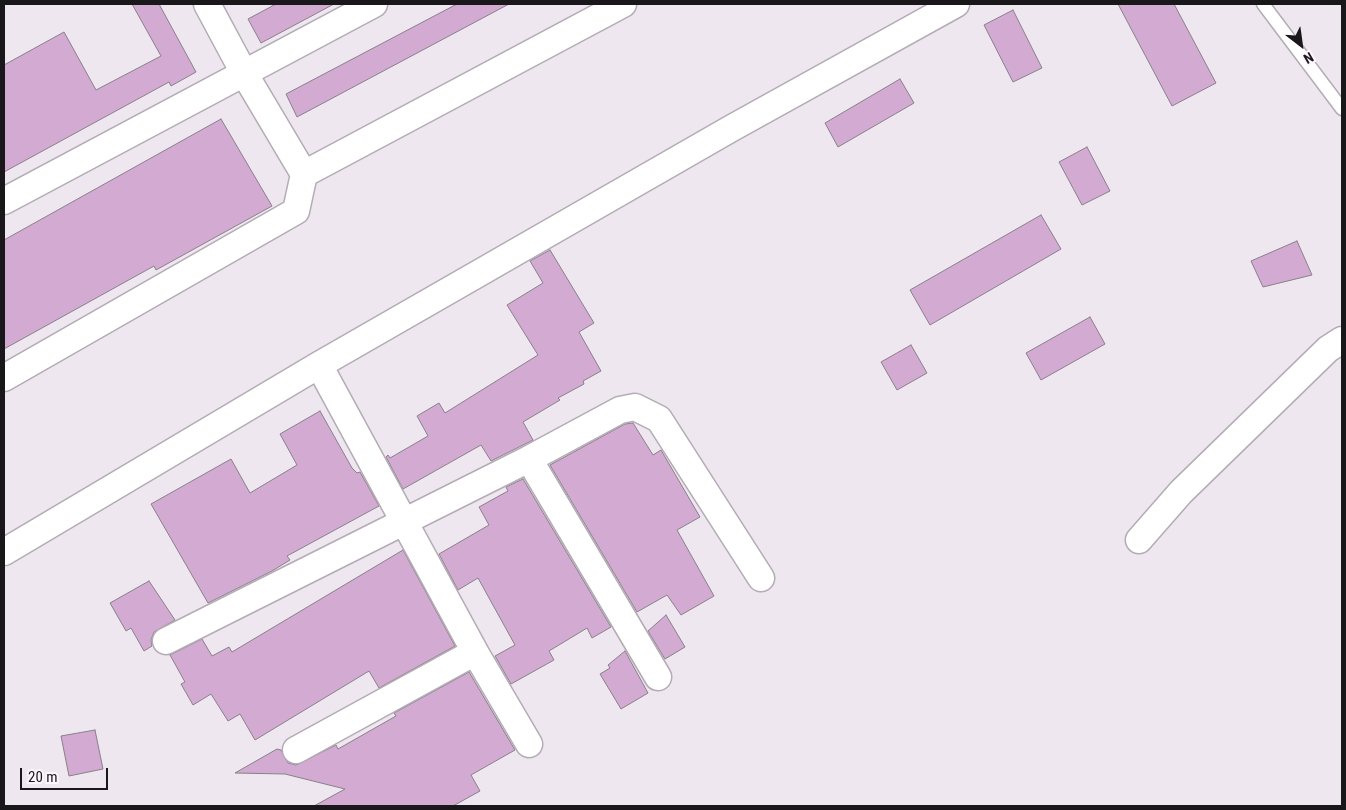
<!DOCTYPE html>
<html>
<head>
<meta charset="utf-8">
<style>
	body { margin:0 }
	#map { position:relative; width:1346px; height:810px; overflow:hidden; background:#efe7ef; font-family:"Roboto Condensed",sans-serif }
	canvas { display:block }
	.frame { position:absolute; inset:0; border:5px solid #1a171a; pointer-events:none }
	.north { position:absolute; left:1276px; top:20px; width:50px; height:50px; -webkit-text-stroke:4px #fdf4fc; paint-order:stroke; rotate:150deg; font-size:14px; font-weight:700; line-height:20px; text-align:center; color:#1a171a }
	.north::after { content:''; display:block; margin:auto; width:18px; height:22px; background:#1a171a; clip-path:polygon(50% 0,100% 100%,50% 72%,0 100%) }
	.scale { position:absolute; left:20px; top:768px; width:88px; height:22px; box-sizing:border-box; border:2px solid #1a171a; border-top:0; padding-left:6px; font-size:15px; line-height:18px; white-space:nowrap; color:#1a171a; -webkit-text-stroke:4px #fdf4fc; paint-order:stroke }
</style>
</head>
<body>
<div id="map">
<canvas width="1346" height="810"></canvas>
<div class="frame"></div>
<div class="north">N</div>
<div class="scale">20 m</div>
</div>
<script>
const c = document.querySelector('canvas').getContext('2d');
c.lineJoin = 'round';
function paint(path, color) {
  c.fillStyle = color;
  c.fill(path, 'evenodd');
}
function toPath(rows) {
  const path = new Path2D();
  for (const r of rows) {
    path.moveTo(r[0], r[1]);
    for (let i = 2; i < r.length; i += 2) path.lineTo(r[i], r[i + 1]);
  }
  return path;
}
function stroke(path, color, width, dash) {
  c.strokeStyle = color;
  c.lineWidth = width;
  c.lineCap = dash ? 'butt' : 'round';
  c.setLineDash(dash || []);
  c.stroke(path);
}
const building = toPath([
	[132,4,159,4,196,72,171,86,169,82,4,172,4,65,64,32,96,90,161,56,132,4],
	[276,4,334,4,261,43,248,19,276,4],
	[457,4,509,4,297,117,286,94,457,4],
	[1118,4,1174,4,1216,83,1172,106,1118,4],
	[1013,10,1042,68,1013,82,984,25,1013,10],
	[900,79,914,103,838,147,825,123,900,79],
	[221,119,272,206,156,270,154,266,4,349,4,240,221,119],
	[1087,147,1110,191,1082,205,1059,162,1087,147],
	[1041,215,1061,249,930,325,910,290,1041,215],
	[1297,241,1312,275,1263,287,1251,261,1297,241],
	[550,250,594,323,579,332,601,371,583,381,584,384,558,398,560,400,523,422,533,440,491,461,481,445,403,489,386,457,388,455,390,458,428,436,417,416,439,403,445,413,538,355,507,305,543,283,530,261,550,250],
	[1090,317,1105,344,1041,380,1026,353,1090,317],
	[911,345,927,373,897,390,881,362,911,345],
	[320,411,352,468,357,473,360,472,379,506,287,556,290,560,272,571,208,603,151,504,231,459,250,493,297,465,280,434,320,411],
	[633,423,653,455,661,450,700,517,677,530,714,596,681,615,667,595,637,612,550,465,625,424,633,423],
	[523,479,611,627,592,638,587,628,549,651,554,660,511,684,495,656,515,645,478,578,458,590,439,554,489,525,479,507,508,491,506,487,523,479],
	[403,550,455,646,379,688,369,671,255,740,240,714,228,721,211,694,193,705,181,684,185,682,170,655,202,639,212,656,229,647,232,652,403,550],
	[149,581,175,620,154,632,151,640,152,646,144,651,131,628,126,631,110,603,149,581],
	[666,615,685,647,665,659,648,631,666,615],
	[625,651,648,693,621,709,600,674,610,668,608,665,625,651],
	[469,672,515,750,471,775,480,791,453,806,314,806,345,789,285,774,235,773,277,749,281,750,288,763,296,765,336,745,338,749,396,716,394,713,469,672],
	[95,730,103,769,69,776,61,736,95,730]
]);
const service = toPath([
	[1263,4,1342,109]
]);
const minor = toPath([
	[304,174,623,4],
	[4,201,374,4],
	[319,365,475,652,529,744],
	[4,378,296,211,304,174,244,73,207,4],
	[529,459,658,677],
	[1139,540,1181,492,1328,349,1342,340],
	[4,552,319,365,732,128,956,4],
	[166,641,529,459,620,410,635,407,659,419,761,578],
	[296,750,475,652]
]);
paint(building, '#d2aad2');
stroke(building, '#888088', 1);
stroke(service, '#b4acb4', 15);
stroke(minor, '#b4acb4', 29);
stroke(service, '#fff', 12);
stroke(minor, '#fff', 26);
</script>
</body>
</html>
